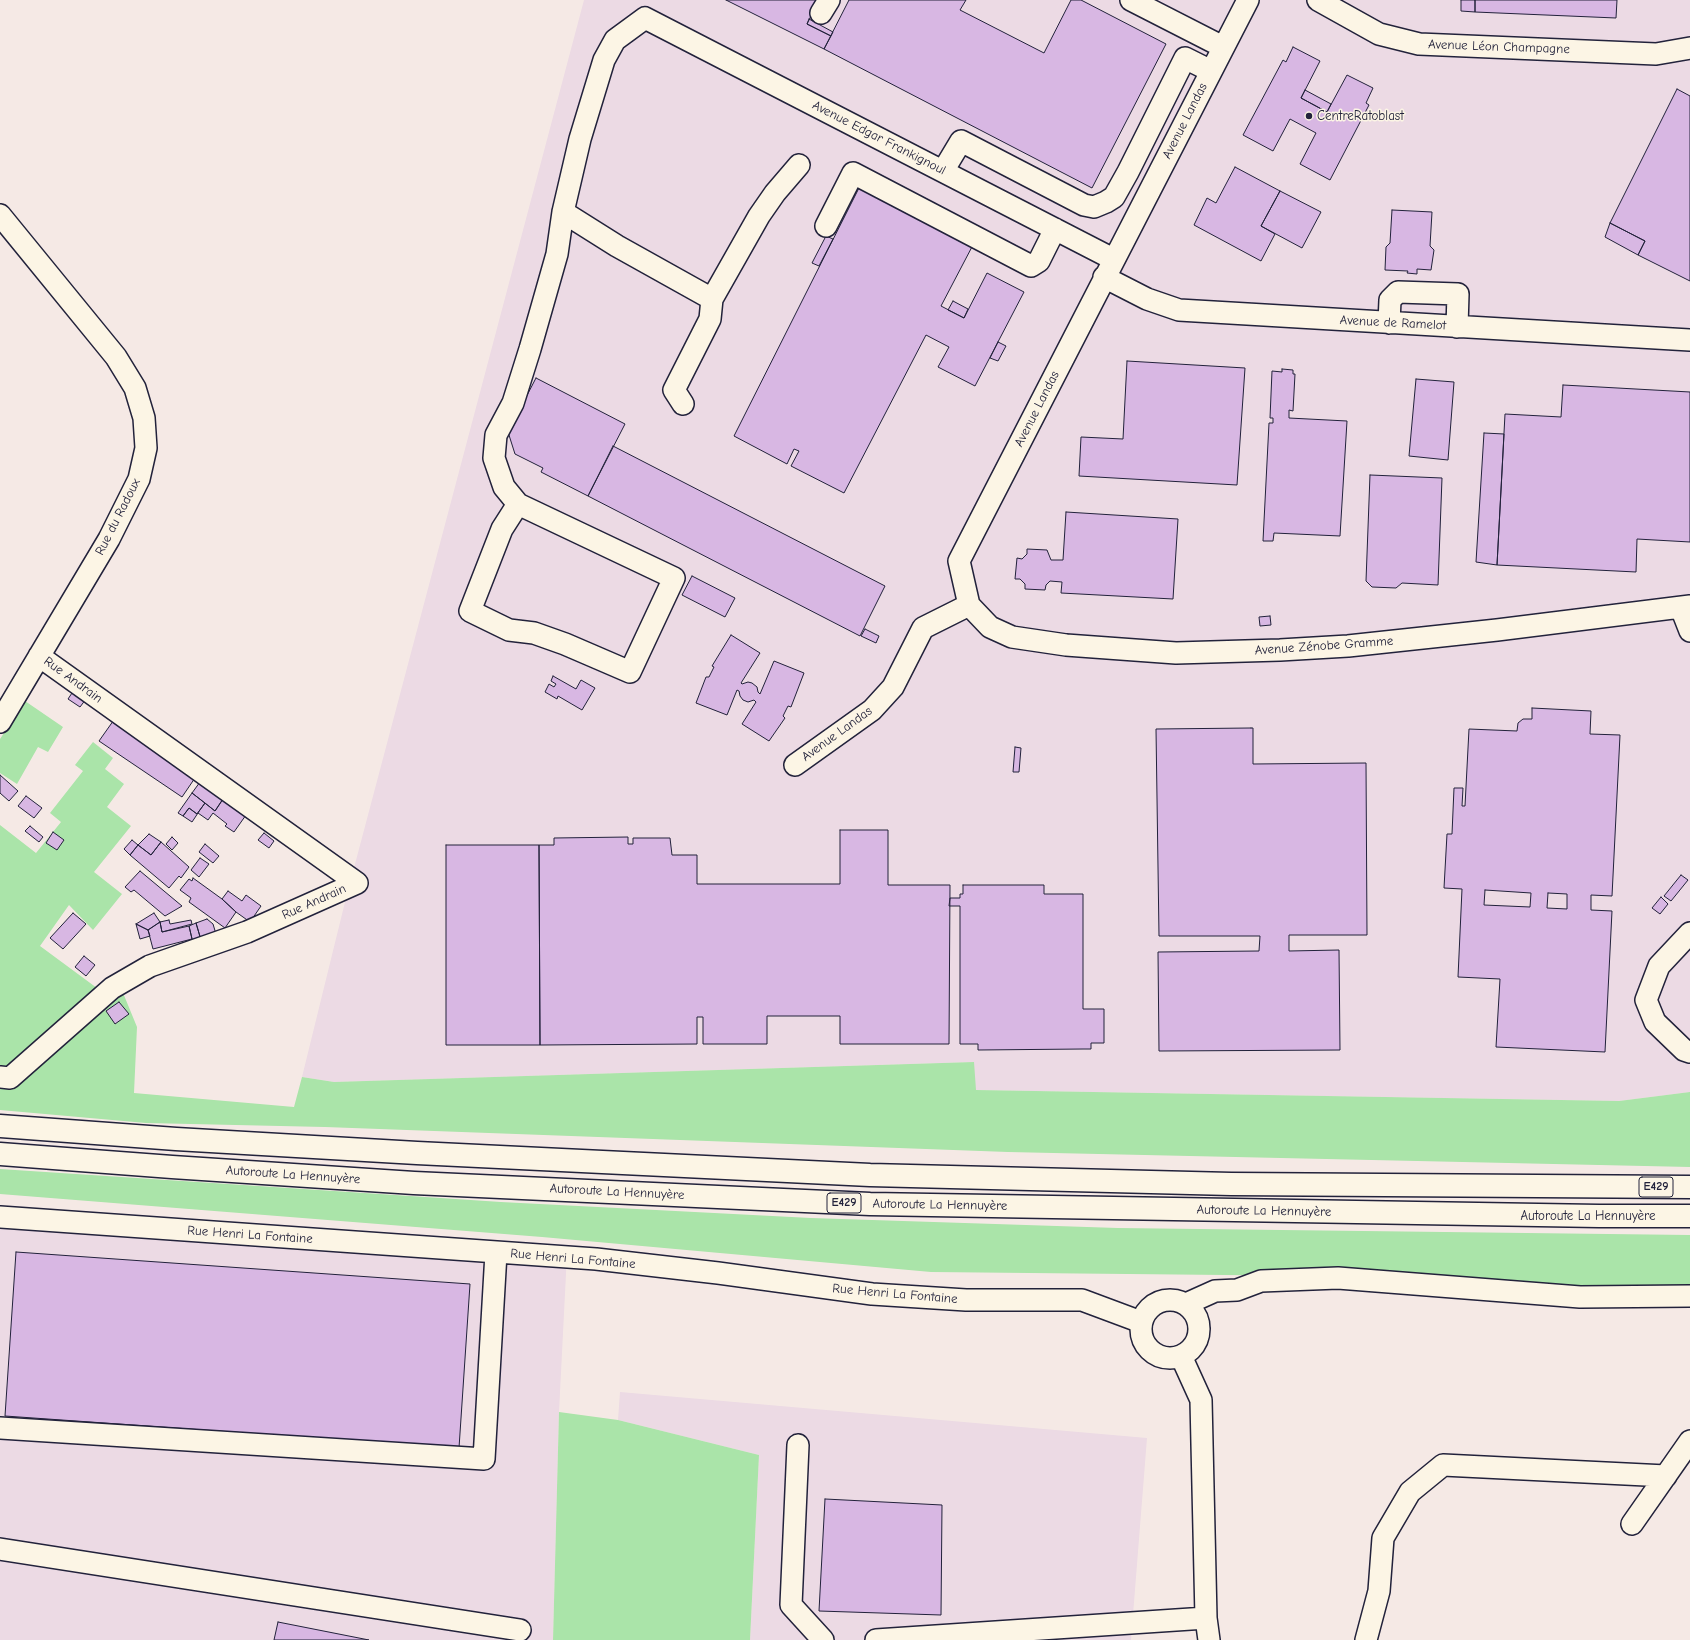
<!DOCTYPE html>
<html>
<head>
<meta charset="utf-8">
<style>
	body { margin:0 }
	canvas { display:block; background:#f5e9e5 }
</style>
</head>
<body>
<canvas width="1690" height="1640"></canvas>
<script>
const c = document.querySelector('canvas').getContext('2d');
c.lineJoin = 'round';
function paint(path, color) {
  c.fillStyle = color;
  c.fill(path, 'evenodd');
}
function toPath(rows) {
  const path = new Path2D();
  for (const r of rows) {
    if (r.length === 3) {
      path.moveTo(r[0] + r[2], r[1]);
      path.arc(r[0], r[1], r[2], 0, 2 * Math.PI);
      continue;
    }
    path.moveTo(r[0], r[1]);
    for (let i = 2; i < r.length; i += 2) path.lineTo(r[i], r[i + 1]);
  }
  return path;
}
function stroke(path, color, width, dash) {
  c.strokeStyle = color;
  c.lineWidth = width;
  c.lineCap = dash ? 'butt' : 'round';
  c.setLineDash(dash || []);
  c.stroke(path);
}
function write(font, color, halo, rows, align = 'center') {
  c.font = font + ' "Comic Neue",sans-serif';
  c.lineWidth = 3;
  c.setLineDash([]);
  c.textBaseline = 'middle';
  c.strokeStyle = halo;
  c.fillStyle = color;
  for (const [text, x, y, turn = 0] of rows) {
    c.save();
    c.translate(x, y);
    c.rotate((+turn || 0) * Math.PI / 180);
    c.textAlign = isNaN(turn) ? turn : align;
    if (halo) c.strokeText(text, 0, 0);
    c.fillText(text, 0, 0);
    c.restore();
  }
}
const built = toPath([
	[584,0,1690,0,1690,1092,1619,1101,975,1090,973,1062,334,1082,302,1077,346,898],
	[0,1219,567,1254,559,1412,553,1640,0,1640],
	[620,1392,1147,1438,1131,1640,750,1640,759,1455,618,1420]
]);
const green = toPath([
	[25,701,63,727,48,752,38,747,17,784,0,773,0,739],
	[93,742,113,758,105,769,124,784,107,807,131,826,94,872,122,894,93,930,69,905,40,946,101,991,28,1057,0,1071,0,825,36,853,61,822,50,813,83,771,75,765],
	[121,988,137,1027,134,1093,294,1107,302,1077,334,1082,974,1062,976,1090,1619,1101,1690,1092,1690,1167,1008,1152,325,1127,146,1123,0,1110,0,1086],
	[0,1169,501,1202,811,1218,1118,1228,1690,1235,1690,1287,1604,1289,1324,1276,931,1272,542,1237,0,1194],
	[559,1412,618,1420,759,1455,750,1640,553,1640]
]);
const building = toPath([
	[726,0,819,0,807,24,831,36,824,49,726,0],
	[849,0,966,0,960,10,1044,53,1071,0,1081,0,1166,44,1092,188,824,49,849,0],
	[1461,0,1475,0,1475,12,1461,11,1461,0],
	[1475,0,1617,0,1616,18,1475,12,1475,0],
	[809,19,833,32,831,36,807,24,809,19],
	[1293,47,1320,61,1301,98,1327,112,1347,75,1373,88,1366,103,1369,105,1330,180,1300,164,1316,133,1290,119,1273,151,1243,135,1283,60,1286,62,1293,47],
	[1677,89,1690,96,1690,281,1638,255,1645,241,1610,223,1677,89],
	[1305,90,1331,104,1327,112,1301,98,1305,90],
	[1235,167,1280,191,1261,226,1275,234,1261,261,1194,225,1207,198,1216,203,1235,167],
	[861,184,914,211,912,216,918,219,920,215,974,243,941,306,964,318,987,273,1024,292,975,386,938,367,949,347,926,335,844,493,791,466,799,451,794,449,787,464,734,436,861,184],
	[1280,191,1321,212,1302,248,1261,226,1280,191],
	[1392,210,1432,212,1430,246,1434,250,1431,270,1417,269,1417,274,1407,273,1408,271,1385,270,1386,247,1390,243,1392,210],
	[1610,223,1645,241,1638,255,1605,237,1610,223],
	[826,236,833,239,819,266,812,263,826,236],
	[953,301,968,309,964,318,948,310,953,301],
	[998,342,1006,346,998,361,990,358,998,342],
	[1127,361,1245,368,1237,485,1079,476,1081,437,1123,439,1127,361],
	[1282,369,1293,370,1293,374,1295,374,1293,411,1289,410,1289,418,1347,421,1340,536,1274,533,1273,541,1263,541,1269,423,1273,423,1273,418,1270,418,1272,371,1282,372,1282,369],
	[536,378,625,424,588,496,541,472,543,468,515,454,508,432,536,378],
	[1416,379,1454,382,1448,460,1409,456,1416,379],
	[1563,385,1690,392,1690,542,1637,539,1636,572,1497,565,1505,414,1561,417,1563,385],
	[1484,433,1504,434,1497,565,1476,562,1484,433],
	[613,446,885,586,860,636,588,496,613,446],
	[1370,475,1442,478,1438,585,1402,583,1396,588,1372,587,1366,581,1370,475],
	[1066,512,1178,519,1173,599,1061,593,1062,582,1050,581,1046,585,1045,590,1025,589,1025,584,1020,579,1015,579,1017,558,1022,559,1027,554,1027,549,1047,550,1051,560,1063,560,1066,512],
	[692,576,735,598,725,617,682,595,692,576],
	[1270,616,1271,625,1260,626,1259,617,1270,616],
	[865,629,879,636,876,643,861,636,865,629],
	[731,635,760,653,741,683,742,684,748,682,752,683,757,687,758,692,760,694,774,661,804,673,791,707,788,706,783,716,785,718,769,741,742,724,756,702,754,700,748,702,743,700,740,696,739,691,737,690,727,715,696,703,706,677,709,677,714,667,712,666,731,635],
	[553,676,576,689,581,680,595,688,582,710,558,696,557,699,545,692,549,684,554,687,556,684,551,681,553,676],
	[74,690,86,699,80,707,68,699,74,690],
	[1532,708,1591,711,1590,734,1620,735,1612,896,1591,895,1591,910,1612,911,1605,1052,1496,1047,1500,979,1458,977,1462,889,1444,888,1447,834,1452,834,1454,788,1463,788,1462,806,1465,806,1469,729,1517,731,1518,723,1523,719,1532,719,1532,708],
	[1485,890,1531,893,1530,907,1484,905,1485,890],
	[1548,893,1567,894,1567,909,1547,908,1548,893],
	[116,717,197,775,182,797,99,741,116,717],
	[1251,728,1253,728,1253,764,1366,763,1367,935,1289,935,1289,951,1339,950,1340,1050,1159,1051,1158,952,1259,951,1260,936,1159,936,1156,729,1251,728],
	[1015,747,1021,748,1019,772,1013,772,1015,747],
	[0,775,18,791,9,801,0,793,0,775],
	[200,782,223,799,215,811,192,793,200,782],
	[192,793,205,803,197,814,189,808,183,816,178,813,192,793],
	[26,796,42,808,34,818,18,806,26,796],
	[223,799,246,815,234,832,225,826,227,824,213,813,208,820,198,813,192,822,183,816,189,808,197,814,205,803,215,811,223,799],
	[30,826,43,837,39,842,25,831,30,826],
	[840,830,888,830,888,885,950,885,949,1044,840,1044,840,1016,767,1016,767,1044,703,1044,703,1017,697,1017,697,1044,540,1045,539,845,554,845,554,838,628,837,628,844,633,844,633,838,670,838,672,855,697,855,697,884,840,884,840,830],
	[53,832,64,840,57,850,46,843,53,832],
	[264,833,274,841,269,848,258,840,264,833],
	[149,834,161,842,151,855,138,845,149,834],
	[172,837,178,843,172,850,166,844,172,837],
	[132,840,138,845,130,855,124,849,132,840],
	[161,842,189,867,181,878,179,876,169,888,130,855,138,845,151,855,161,842],
	[205,844,219,856,213,863,199,852,205,844],
	[446,845,539,845,540,1045,446,1045,446,845],
	[200,858,209,864,199,877,191,870,200,858],
	[140,871,182,906,165,916,134,890,131,892,125,887,140,871],
	[1681,875,1688,880,1671,901,1664,896,1681,875],
	[193,878,222,899,236,912,225,928,189,902,191,898,180,890,189,879,192,881,193,878],
	[963,885,1044,885,1044,894,1083,894,1083,1009,1104,1009,1104,1043,1091,1043,1091,1049,1083,1049,978,1050,978,1044,960,1044,960,906,949,906,950,898,960,898,960,894,963,894,963,885],
	[228,891,242,901,246,895,261,906,250,922,236,912,222,899,228,891],
	[1661,897,1668,904,1660,914,1652,908,1661,897],
	[73,913,86,924,63,949,50,938,73,913],
	[154,913,160,922,148,930,136,924,154,913],
	[207,919,213,924,216,934,201,940,196,923,207,919],
	[169,920,170,924,191,920,192,924,162,932,160,922,169,920],
	[160,922,162,932,189,926,192,939,153,949,148,930,160,922],
	[196,923,201,940,193,943,189,926,196,923],
	[136,924,148,930,150,936,140,939,136,924],
	[84,956,95,965,86,976,75,967,84,956],
	[119,1002,129,1014,115,1024,106,1011,119,1002],
	[16,1252,470,1284,459,1448,5,1416,16,1252],
	[825,1499,942,1505,941,1615,819,1611,825,1499],
	[278,1622,369,1640,274,1640,278,1622]
]);
const minor = toPath([
	[1131,0,1223,47],
	[1248,0,959,561,969,605,990,627,1012,637,1066,645,1176,653,1280,650,1348,646,1497,630,1690,606],
	[1318,0,1379,34,1419,44,1656,54,1690,48],
	[821,13,829,0],
	[943,171,961,141,1084,205,1094,207,1106,202,1114,197,1128,172,1185,58,1211,71],
	[563,212,617,246,712,299,759,216,775,193,799,165],
	[0,215,116,357,135,388,144,418,146,448,139,479,109,539,0,722],
	[826,226,853,173,1031,266,1039,261,1055,229],
	[1104,277,1147,299,1179,310,1690,340],
	[1389,323,1390,300,1398,292,1458,294,1457,327],
	[683,404,674,390,710,319,712,299],
	[518,504,502,529,470,611,509,630,534,633,565,644,630,672,674,578,518,504,504,487,494,458,496,435,513,403,530,349,557,254,563,212,580,139,604,60,615,40,645,18,1113,259],
	[1681,608,1690,631],
	[795,765,872,710,893,687,923,628,969,605],
	[1690,933,1659,966,1646,1000,1655,1022,1684,1050,1690,1052],
	[0,1077,10,1078,112,988,150,966,247,932,357,883,39,656],
	[0,1217,596,1259,718,1273,872,1294,966,1300,1082,1300,1141,1322],
	[1170,1329,29],
	[1186,1304,1215,1291,1237,1290,1261,1281,1338,1278,1580,1297,1690,1296],
	[0,1428,484,1459,496,1253],
	[798,1445,791,1605,823,1640],
	[1632,1524,1690,1441],
	[0,1549,520,1630],
	[1206,1618,1209,1640],
	[876,1640,1206,1618,1201,1400,1181,1356],
	[1366,1640,1379,1591,1383,1538,1410,1492,1443,1465,1666,1476]
]);
const highway = toPath([
	[0,1126,176,1139,417,1153,870,1175,1231,1184,1690,1187],
	[0,1154,172,1167,414,1183,870,1204,1599,1216,1690,1216]
]);
const markers = [
	[1309,116,4,"#22223b"]
];
const shields = [
	[1656,1187,34],
	[844,1203,34]
];
const shieldNames = [
	["E429",1656,1187],
	["E429",844,1203]
];
const streetNames = [
	["Avenue Léon Champagne",1499,47,2],
	["Avenue Landas",1185,121,-63],
	["Avenue Edgar Frankignoul",879,138,27],
	["Avenue de Ramelot",1393,323,3],
	["Avenue Landas",1037,409,-63],
	["Rue du Radoux",118,517,-63],
	["Avenue Zénobe Gramme",1324,646,-4],
	["Rue Andrain",73,680,36],
	["Avenue Landas",837,734,-36],
	["Rue Andrain",314,902,-24],
	["Autoroute La Hennuyère",293,1175,4],
	["Autoroute La Hennuyère",617,1192,3],
	["Autoroute La Hennuyère",940,1205,1],
	["Autoroute La Hennuyère",1264,1211,1],
	["Autoroute La Hennuyère",1588,1216],
	["Rue Henri La Fontaine",250,1235,4],
	["Rue Henri La Fontaine",573,1259,5],
	["Rue Henri La Fontaine",895,1294,5]
];
const poiNames = [
	["CentreRatoblast",1317,116]
];
paint(built, '#ecdae4');
paint(green, '#aae4a9');
paint(building, '#d8b7e3');
stroke(building, '#22223b', 1);
stroke(minor, '#22223b', 24);
stroke(highway, '#22223b', 25);
stroke(minor, '#fcf5e5', 21);
stroke(highway, '#fcf5e5', 22);
for (const [x, y, r, color] of markers) {
  const dot = new Path2D();
  dot.arc(x, y, r, 0, 2 * Math.PI);
  c.fillStyle = color;
  c.fill(dot);
  stroke(dot, '#fcf5e5', 1.5);
}
for (const [x, y, w] of shields) {
  const box = new Path2D();
  box.roundRect(x - w / 2, y - 10, w, 20, 3);
  c.fillStyle = '#fcf5e5';
  c.fill(box);
  stroke(box, '#22223b', 1);
}
write('bold 12px', '#22223b', null, shieldNames);
write('13px', '#22223b', '#fcf5e5', streetNames);
write('13px', '#22223b', '#fcf5e5', poiNames, 'left');
</script>
</body>
</html>
